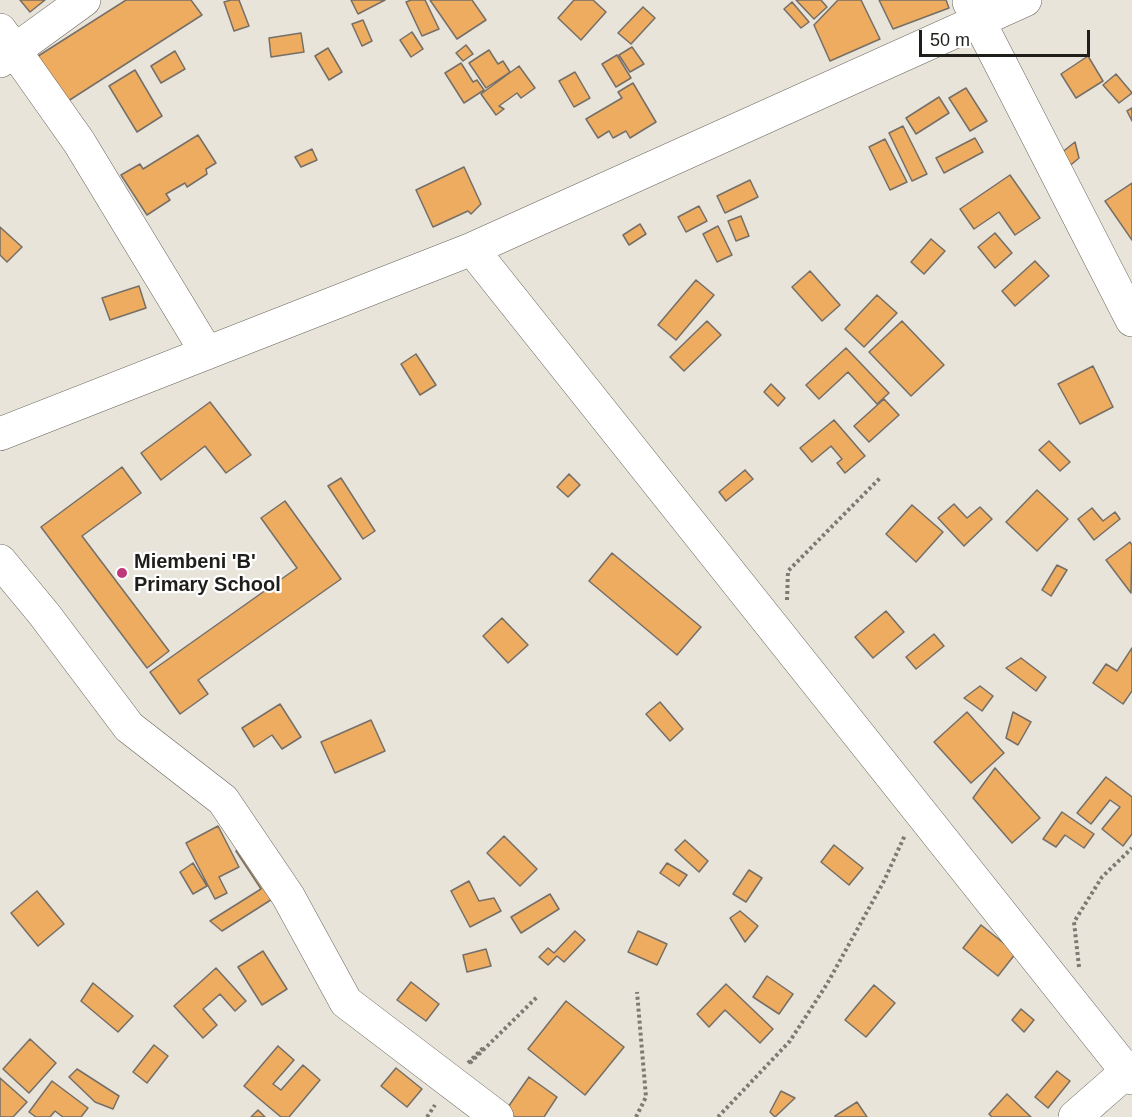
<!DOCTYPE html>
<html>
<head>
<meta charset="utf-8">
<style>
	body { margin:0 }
	#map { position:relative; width:1132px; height:1117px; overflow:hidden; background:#e8e4da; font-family:Helvetica,sans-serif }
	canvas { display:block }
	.scale { position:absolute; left:919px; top:30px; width:171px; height:27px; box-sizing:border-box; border:3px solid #201e1b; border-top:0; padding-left:8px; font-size:18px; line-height:21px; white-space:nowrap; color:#201e1b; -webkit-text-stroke:4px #fff; paint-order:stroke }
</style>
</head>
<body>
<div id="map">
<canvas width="1132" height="1117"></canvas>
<div class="scale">50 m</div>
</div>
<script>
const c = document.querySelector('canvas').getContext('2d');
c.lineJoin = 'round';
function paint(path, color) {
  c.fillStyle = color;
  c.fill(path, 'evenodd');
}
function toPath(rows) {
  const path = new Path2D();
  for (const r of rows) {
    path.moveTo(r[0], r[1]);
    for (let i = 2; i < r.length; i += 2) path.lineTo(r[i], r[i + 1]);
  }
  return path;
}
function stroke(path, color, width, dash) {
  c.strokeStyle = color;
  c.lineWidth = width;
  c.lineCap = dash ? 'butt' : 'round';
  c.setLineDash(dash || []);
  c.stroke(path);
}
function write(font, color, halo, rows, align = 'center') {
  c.font = font + ' Helvetica,sans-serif';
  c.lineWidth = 4.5;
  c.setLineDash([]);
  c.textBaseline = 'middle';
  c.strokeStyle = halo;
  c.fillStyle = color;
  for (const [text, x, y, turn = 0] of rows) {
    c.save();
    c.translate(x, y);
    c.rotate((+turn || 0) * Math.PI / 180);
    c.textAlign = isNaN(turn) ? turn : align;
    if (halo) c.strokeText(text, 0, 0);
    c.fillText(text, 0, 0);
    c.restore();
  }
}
const building = toPath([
	[20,0,45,0,30,12,20,0],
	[126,0,191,0,202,15,65,103,35,58,126,0],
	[231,0,239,0,249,26,234,31,224,2,231,0],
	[351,0,385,0,358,14,351,0],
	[411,0,425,0,439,29,422,36,406,2,411,0],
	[430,0,472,0,486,20,457,39,430,0],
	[574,0,593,0,606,12,581,40,558,18,574,0],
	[796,0,821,0,827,7,814,19,796,0],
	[838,0,861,0,880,39,830,61,814,25,838,0],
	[879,0,946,0,949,8,893,29,879,0],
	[792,2,809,22,801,28,784,9,792,2],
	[643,7,655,18,631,44,618,33,643,7],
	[363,20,372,41,362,46,352,24,363,20],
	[412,32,423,49,411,57,400,40,412,32],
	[301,33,304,52,271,57,269,38,301,33],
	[466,45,473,54,463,61,456,53,466,45],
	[632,47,644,64,630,72,619,55,632,47],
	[328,48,342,72,329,80,315,56,328,48],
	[489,50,498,64,503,61,510,72,486,88,469,63,489,50],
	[175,51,185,69,161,83,151,66,175,51],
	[617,55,631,78,616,87,602,64,617,55],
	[1088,56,1103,81,1076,98,1061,74,1088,56],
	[461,63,473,82,477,80,484,90,464,103,445,73,461,63],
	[519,66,535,88,521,98,517,93,499,106,504,109,496,115,481,94,519,66],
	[135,70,162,116,137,132,109,86,135,70],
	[575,72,590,98,574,107,559,81,575,72],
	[1116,74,1132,93,1119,103,1103,85,1116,74],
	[633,83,656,122,630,138,626,131,613,138,609,131,598,138,586,119,622,98,618,92,633,83],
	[966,88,987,121,970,131,949,98,966,88],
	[939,97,949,113,916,134,906,118,939,97],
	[1132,108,1132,121,1127,111,1132,108],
	[903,126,927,174,912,181,889,133,903,126],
	[198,135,216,163,206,169,207,174,187,187,185,183,166,194,170,200,147,215,121,175,140,164,143,169,198,135],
	[975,138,983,152,944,173,936,158,975,138],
	[885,139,907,182,890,190,869,147,885,139],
	[1075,142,1079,158,1066,169,1056,157,1075,142],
	[312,149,317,160,301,167,295,157,312,149],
	[464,167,481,204,471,214,468,211,433,227,416,190,464,167],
	[1010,175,1040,218,1015,235,999,212,974,229,960,209,1010,175],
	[750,180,758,197,725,213,717,196,750,180],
	[1132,183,1132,240,1105,201,1132,183],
	[699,206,707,221,686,232,678,217,699,206],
	[741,216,749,236,736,241,728,221,741,216],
	[640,224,646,234,629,245,623,235,640,224],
	[718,226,732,255,717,262,703,234,718,226],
	[0,227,22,247,7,262,0,255,0,227],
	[995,233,1012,253,995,268,978,247,995,233],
	[931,239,945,251,924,274,911,262,931,239],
	[1035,261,1049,276,1015,306,1002,291,1035,261],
	[810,271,840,305,822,321,792,287,810,271],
	[696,280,714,295,676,340,658,325,696,280],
	[139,286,146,308,110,320,102,298,139,286],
	[877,295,897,313,864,347,845,329,877,295],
	[707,321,721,335,684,371,670,357,707,321],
	[902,321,944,365,911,396,869,352,902,321],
	[846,348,889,393,877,404,848,372,819,399,806,385,846,348],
	[416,354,436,385,420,395,401,364,416,354],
	[1093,366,1113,407,1080,424,1058,384,1093,366],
	[771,384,785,398,778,406,764,392,771,384],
	[884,399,899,415,869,442,854,426,884,399],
	[210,402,251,455,226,473,205,446,161,480,141,453,210,402],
	[834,420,865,456,845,473,837,463,842,459,831,446,812,462,800,448,834,420],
	[1049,441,1070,462,1060,471,1039,450,1049,441],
	[122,467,141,493,82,536,169,651,147,668,41,527,122,467],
	[745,470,753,479,726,501,719,492,745,470],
	[569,474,580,485,568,497,557,487,569,474],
	[341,478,375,531,363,539,328,486,341,478],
	[1037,490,1068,519,1037,551,1006,522,1037,490],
	[285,501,341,579,198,680,208,694,180,714,150,672,297,568,261,518,285,501],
	[954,504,967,518,980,507,992,519,964,546,938,518,954,504],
	[912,505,943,532,916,562,886,534,912,505],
	[1092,508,1103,521,1115,512,1120,519,1094,540,1078,519,1092,508],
	[1130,542,1132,545,1131,593,1106,560,1130,542],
	[612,553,701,627,677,655,589,581,612,553],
	[1057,565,1067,570,1051,596,1042,590,1057,565],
	[886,611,904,632,873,658,855,637,886,611],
	[502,618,528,645,508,663,483,636,502,618],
	[934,634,944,646,916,669,906,657,934,634],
	[1132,648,1132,691,1123,704,1093,683,1106,664,1117,671,1132,648],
	[1021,658,1046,677,1036,691,1006,668,1021,658],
	[980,686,993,696,982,711,964,698,980,686],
	[660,702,683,729,670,741,646,714,660,702],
	[280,704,301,737,282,749,272,735,254,747,242,728,280,704],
	[967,712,1004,753,971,783,934,742,967,712],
	[1013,712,1031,722,1018,745,1006,738,1013,712],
	[371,720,385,751,335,773,321,742,371,720],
	[995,768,1040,818,1012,843,973,798,995,768],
	[1106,777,1132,797,1132,834,1123,846,1102,829,1120,807,1110,800,1091,824,1077,813,1106,777],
	[1062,812,1094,834,1084,848,1065,835,1056,847,1043,839,1062,812],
	[218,826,239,867,219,877,227,893,215,899,186,843,218,826],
	[504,836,537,869,520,886,487,853,504,836],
	[685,840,708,861,699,872,675,850,685,840],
	[834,845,863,868,849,885,821,862,834,845],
	[245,846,277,896,222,931,210,921,261,889,236,851,245,846],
	[193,863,207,886,193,894,180,872,193,863],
	[667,863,687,875,679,886,660,873,667,863],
	[749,870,762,878,746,902,733,894,749,870],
	[469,881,479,901,494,898,501,911,470,927,451,891,469,881],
	[37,891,64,924,38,946,11,913,37,891],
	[550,894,559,909,521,933,511,917,550,894],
	[740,911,758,926,745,942,730,918,740,911],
	[981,925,1016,953,998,976,963,948,981,925],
	[575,931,585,940,564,962,557,956,548,965,539,957,548,948,554,953,575,931],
	[638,931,667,944,657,965,628,952,638,931],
	[486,949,491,966,467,972,463,955,486,949],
	[263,951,287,989,262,1005,238,967,263,951],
	[216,968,246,1001,235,1011,220,994,203,1009,217,1025,203,1038,174,1006,216,968],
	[767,976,793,994,779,1014,753,997,767,976],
	[411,982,439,1004,426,1021,397,1000,411,982],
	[93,983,133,1016,118,1032,81,1001,93,983],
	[726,984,773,1029,760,1043,725,1010,709,1027,697,1014,726,984],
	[874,985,895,1003,866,1037,845,1020,874,985],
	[566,1001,624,1047,585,1095,528,1049,566,1001],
	[1021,1009,1034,1020,1024,1032,1012,1020,1021,1009],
	[30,1039,56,1063,29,1093,3,1069,30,1039],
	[154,1045,168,1056,147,1083,133,1072,154,1045],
	[278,1046,294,1060,273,1084,281,1090,303,1065,320,1080,289,1117,281,1117,244,1086,278,1046],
	[396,1068,422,1089,407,1107,381,1086,396,1068],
	[77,1069,119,1096,113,1109,95,1102,69,1077,77,1069],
	[1057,1071,1070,1081,1048,1108,1035,1097,1057,1071],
	[529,1077,557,1097,544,1117,515,1117,506,1110,529,1077],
	[0,1078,27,1102,13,1117,0,1117,0,1078],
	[52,1081,88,1108,81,1117,63,1117,55,1111,50,1117,36,1117,29,1112,52,1081],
	[781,1091,795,1098,775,1117,770,1112,781,1091],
	[1007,1094,1031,1117,992,1117,989,1114,1007,1094],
	[857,1102,867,1117,835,1117,835,1116,857,1102],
	[258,1110,265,1117,251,1117,258,1110]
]);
const path = toPath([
	[787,600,788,571,880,478],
	[1079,967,1074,922,1102,877,1132,848],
	[468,1063,483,1048],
	[470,1063,538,996],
	[427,1117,435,1105],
	[636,1117,646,1097,637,992],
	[718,1117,790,1041,827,984,884,881,905,835]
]);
const minor = toPath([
	[969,2,1132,320],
	[0,30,79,142,207,353],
	[0,61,84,0],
	[472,249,1132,1078],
	[0,434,472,249,1025,0],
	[0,561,44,614,129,727,223,800,288,896,346,1002,497,1117],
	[1075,1117,1132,1067]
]);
const markers = [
	[122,573,6,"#bf3879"]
];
const poiNames = [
	["Miembeni 'B'",134,562],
	["Primary School",134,585]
];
paint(building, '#edac5f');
stroke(building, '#756f67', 1.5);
stroke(minor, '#67635a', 34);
stroke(path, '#7c7a73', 4, [3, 3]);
stroke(minor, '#fff', 33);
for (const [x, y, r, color] of markers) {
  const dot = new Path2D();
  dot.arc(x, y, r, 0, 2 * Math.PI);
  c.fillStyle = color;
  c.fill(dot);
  stroke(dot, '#fff', 2);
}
write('bold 20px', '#201e1b', '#fff', poiNames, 'left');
</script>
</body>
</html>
